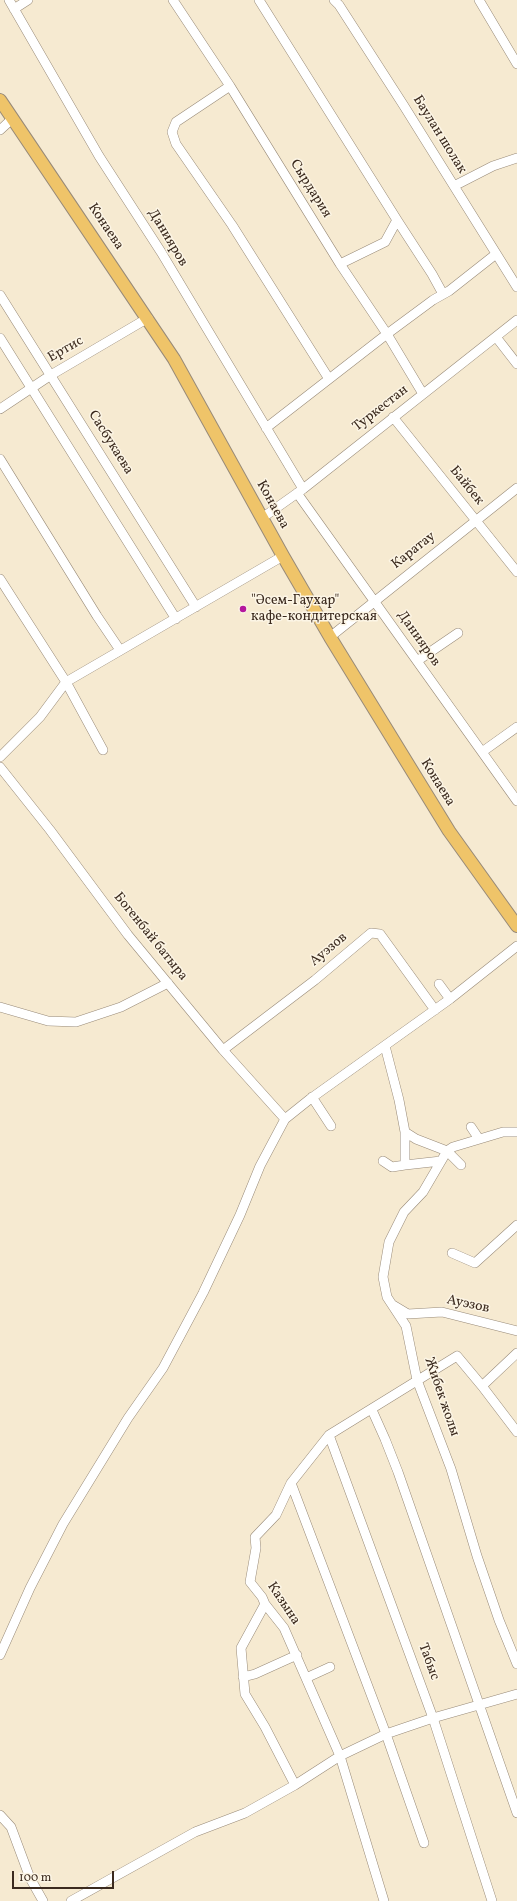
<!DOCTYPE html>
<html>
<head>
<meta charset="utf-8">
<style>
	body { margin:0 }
	#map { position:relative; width:517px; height:1901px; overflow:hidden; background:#f6ead1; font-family:Vollkorn,serif }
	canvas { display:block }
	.scale { position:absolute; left:12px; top:1871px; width:102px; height:18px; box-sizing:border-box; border:2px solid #3b2a1e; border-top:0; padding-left:5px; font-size:12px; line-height:14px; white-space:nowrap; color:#3b2a1e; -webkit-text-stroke:3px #fcf5e5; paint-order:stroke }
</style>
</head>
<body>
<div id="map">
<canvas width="517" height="1901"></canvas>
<div class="scale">100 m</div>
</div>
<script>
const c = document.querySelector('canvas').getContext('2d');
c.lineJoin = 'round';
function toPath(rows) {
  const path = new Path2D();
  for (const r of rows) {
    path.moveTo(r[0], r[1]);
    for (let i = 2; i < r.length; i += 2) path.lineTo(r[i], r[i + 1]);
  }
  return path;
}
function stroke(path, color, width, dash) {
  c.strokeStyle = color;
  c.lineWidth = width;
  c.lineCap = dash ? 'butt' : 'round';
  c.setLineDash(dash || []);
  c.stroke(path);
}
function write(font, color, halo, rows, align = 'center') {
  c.font = font + ' Vollkorn,serif';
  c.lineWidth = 3;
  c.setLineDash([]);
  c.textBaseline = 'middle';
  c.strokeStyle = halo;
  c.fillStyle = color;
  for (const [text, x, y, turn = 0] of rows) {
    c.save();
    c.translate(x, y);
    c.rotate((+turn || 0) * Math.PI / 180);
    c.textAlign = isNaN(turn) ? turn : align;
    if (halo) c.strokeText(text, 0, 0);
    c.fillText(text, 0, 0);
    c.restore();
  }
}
const minor = toPath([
	[9,0,99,156,161,252,303,489],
	[173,0,230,86,340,264,387,334,423,394],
	[259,0,397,220,385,242,340,264],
	[334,0,339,5,404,106,517,287],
	[479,0,517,64],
	[14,9,28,0],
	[230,86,176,122,172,132,176,144,232,225,329,379],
	[0,130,13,118],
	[454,186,493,166,517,158],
	[397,220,432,274,443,294],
	[0,295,196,607],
	[496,337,517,364],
	[0,338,176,619],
	[0,409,51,375,148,318],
	[393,417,517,572],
	[266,428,387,334,433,300,449,291,496,254],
	[0,459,97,616,120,650],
	[297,493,517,801],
	[262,518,303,489,517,320],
	[0,579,66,682,103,750],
	[330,637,517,488],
	[417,661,458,633],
	[482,752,517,727],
	[0,757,40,717,66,682,283,556],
	[0,767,50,830,128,935,223,1050,285,1119],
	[439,984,450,999],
	[0,1007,48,1021,76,1022,121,1007,168,983],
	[385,1046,399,1100,405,1132,416,1139,447,1151,453,1147,503,1132,517,1132],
	[223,1050,315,980,371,933,380,934,435,1010],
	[312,1097,331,1126],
	[471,1127,479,1139],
	[405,1132,405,1165,441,1161],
	[383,1161,392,1167,405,1165],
	[461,1165,447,1151,423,1192,404,1212,389,1242,383,1277,387,1297,406,1326,417,1380,451,1469,477,1556,499,1620,517,1664],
	[452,1253,475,1263,517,1225],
	[393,1305,408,1314,442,1312,517,1331],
	[482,1386,517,1353],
	[372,1410,385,1439,398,1472,517,1813],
	[329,1435,433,1718,492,1901],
	[291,1483,386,1734,424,1843],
	[265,1604,241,1648,245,1694,265,1727,295,1785],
	[0,1655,30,1588,63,1524,128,1418,163,1368,203,1293,240,1215,260,1166,285,1119,310,1099,450,999,517,946],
	[243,1677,255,1674,297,1655],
	[306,1678,330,1667],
	[0,1815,11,1827,30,1878,43,1901],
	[71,1901,195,1832,245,1813,295,1785,340,1756,386,1734,433,1718,517,1694],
	[384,1901,340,1756,284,1628,265,1604,262,1597,250,1582,256,1548,255,1537,276,1515,291,1483,329,1435,457,1356,482,1386,517,1432]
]);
const major = toPath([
	[0,100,174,359,283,556,330,637,449,831,517,926]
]);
const markers = [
	[243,609,4,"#b5179e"]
];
const streetNames = [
	["Баулан шолак",439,135,58],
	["Сырдария",310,189,58],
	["Конаева",105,227,56],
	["Данияров",167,238,59],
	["Ертис",66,350,-30],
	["Туркестан",381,409,-38],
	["Сасбукаева",110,443,58],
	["Байбек",466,486,51],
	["Конаева",272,505,61],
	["Каратау",414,551,-38],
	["Данияров",418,639,55],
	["Конаева",437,783,58],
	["Богенбай батыра",150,937,51],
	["Ауэзов",329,950,-40],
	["Ауэзов",468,1305,12],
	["Жибек жолы",441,1397,71],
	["Казына",283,1604,56],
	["Табыс",428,1662,70]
];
const poiNames = [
	["\"Әсем-Гаухар\"",251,601],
	["кафе-кондитерская",251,617]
];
stroke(minor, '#988a78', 10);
stroke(major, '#988a78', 14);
stroke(minor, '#fff', 9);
stroke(major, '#efc469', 12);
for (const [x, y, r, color] of markers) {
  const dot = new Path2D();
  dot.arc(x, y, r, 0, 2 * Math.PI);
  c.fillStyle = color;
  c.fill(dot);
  stroke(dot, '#fcf5e5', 1.5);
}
write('14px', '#3b2a1e', '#fcf5e5', streetNames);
write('14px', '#3b2a1e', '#fcf5e5', poiNames, 'left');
</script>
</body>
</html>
